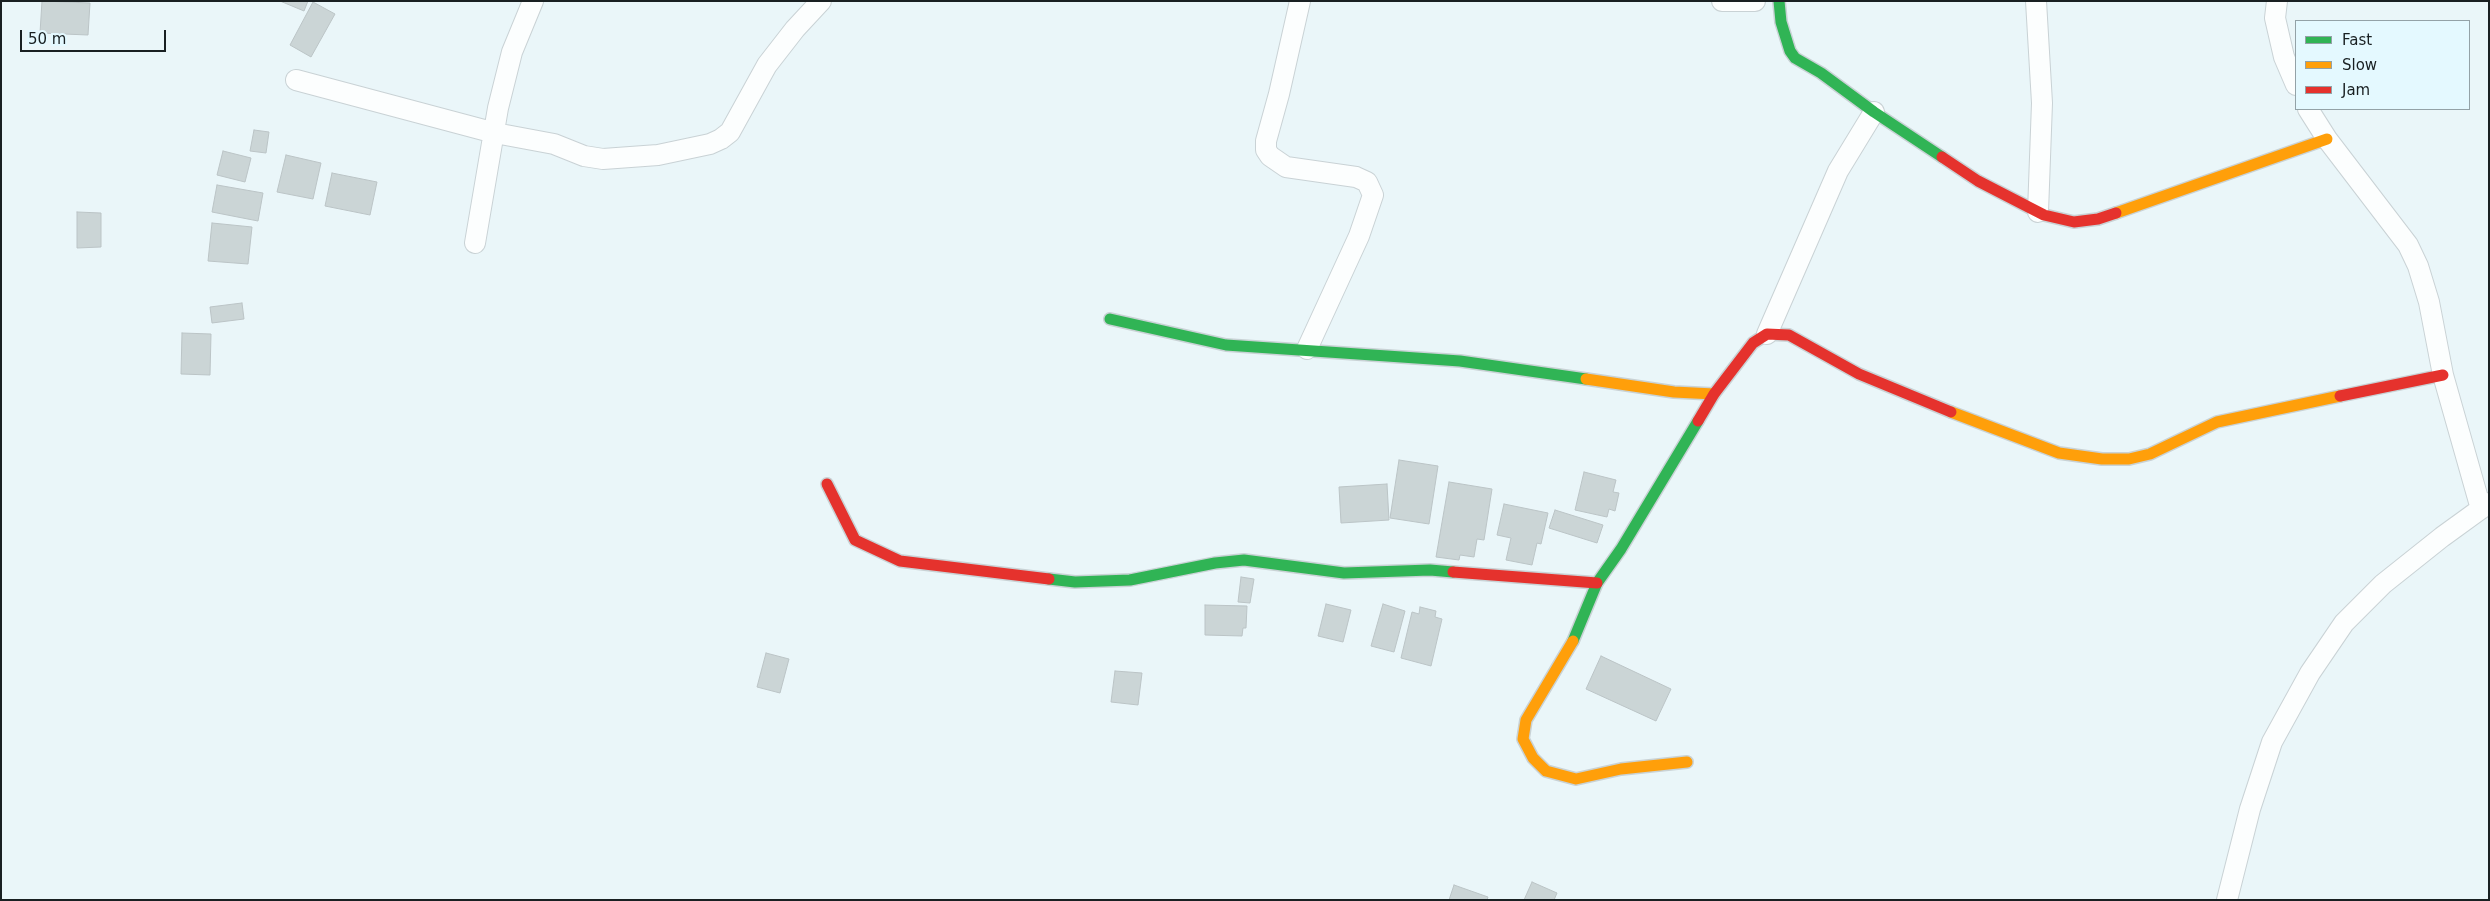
<!DOCTYPE html>
<html>
<head>
<meta charset="utf-8">
<style>
	body { margin:0 }
	#map { position:relative; width:2490px; height:901px; overflow:hidden; background:#eaf6f9; font-family:"DejaVu Sans",sans-serif }
	canvas { display:block }
	.frame { position:absolute; inset:0; border:2px solid #192022; pointer-events:none }
	.legend { position:absolute; left:2295px; top:20px; width:175px; height:90px; box-sizing:border-box; background:#e4f9ff; border:1px solid #93a2a7; margin:0; padding:6px 9px; list-style:none; font-size:15px; color:#192022 }
	.legend li { display:flex; align-items:center; gap:10px; height:25px }
	.legend b { width:25px; border:1px solid #93a2a7 }
	.scale { position:absolute; left:20px; top:30px; width:146px; height:22px; box-sizing:border-box; border:2px solid #192022; border-top:0; padding-left:6px; font-size:15px; line-height:18px; white-space:nowrap; color:#192022; -webkit-text-stroke:4px #e4f9ff; paint-order:stroke }
</style>
</head>
<body>
<div id="map">
<canvas width="2490" height="901"></canvas>
<div class="frame"></div>
<ul class="legend">
<li><b style="height:6px;background:#30b455"></b>Fast</li>
<li><b style="height:6px;background:#ff9f0a"></b>Slow</li>
<li><b style="height:6px;background:#e5322d"></b>Jam</li>
</ul>
<div class="scale">50 m</div>
</div>
<script>
const c = document.querySelector('canvas').getContext('2d');
c.lineJoin = 'round';
function paint(path, color) {
  c.fillStyle = color;
  c.fill(path, 'evenodd');
}
function toPath(rows) {
  const path = new Path2D();
  for (const r of rows) {
    path.moveTo(r[0], r[1]);
    for (let i = 2; i < r.length; i += 2) path.lineTo(r[i], r[i + 1]);
  }
  return path;
}
function stroke(path, color, width, dash) {
  c.strokeStyle = color;
  c.lineWidth = width;
  c.lineCap = dash ? 'butt' : 'round';
  c.setLineDash(dash || []);
  c.stroke(path);
}
const building = toPath([
	[42,1,90,3,88,35,40,33,42,1],
	[280,1,308,1,304,11,280,1],
	[313,2,335,14,311,57,290,45,313,2],
	[254,130,269,132,266,153,250,151,254,130],
	[223,151,251,158,245,182,217,175,223,151],
	[286,155,321,163,313,199,277,192,286,155],
	[332,173,377,182,370,215,325,206,332,173],
	[217,185,263,193,258,221,212,212,217,185],
	[77,212,101,213,101,247,77,248,77,212],
	[212,223,252,227,248,264,208,261,212,223],
	[242,303,244,319,212,323,210,307,242,303],
	[182,333,211,334,210,375,181,374,182,333],
	[1399,460,1438,466,1429,524,1390,518,1399,460],
	[1584,472,1616,480,1613,492,1619,493,1615,511,1609,509,1607,517,1575,510,1584,472],
	[1449,482,1492,489,1484,540,1477,539,1474,557,1460,555,1459,560,1436,557,1449,482],
	[1387,484,1389,520,1341,523,1339,487,1387,484],
	[1504,504,1548,513,1541,544,1537,543,1532,565,1506,560,1511,538,1497,535,1504,504],
	[1555,510,1603,525,1597,543,1549,528,1555,510],
	[1241,577,1254,579,1250,603,1238,602,1241,577],
	[1326,604,1351,610,1343,642,1318,636,1326,604],
	[1383,604,1405,611,1394,652,1371,646,1383,604],
	[1205,605,1247,606,1246,628,1243,628,1242,636,1205,635,1205,605],
	[1420,607,1436,611,1435,617,1442,619,1431,666,1401,658,1412,612,1419,614,1420,607],
	[766,653,789,659,780,693,757,687,766,653],
	[1601,656,1671,689,1656,721,1586,689,1601,656],
	[1115,671,1142,673,1138,705,1111,702,1115,671],
	[1532,882,1557,893,1554,900,1524,900,1532,882],
	[1454,885,1488,897,1487,900,1449,900,1454,885]
]);
const street = toPath([
	[1300,1,1279,94,1266,141,1266,150,1270,156,1286,167,1356,177,1367,182,1373,195,1359,236,1307,349],
	[1722,1,1755,1],
	[2036,1,2042,103,2038,212],
	[2277,1,2275,18,2284,57,2296,85],
	[296,80,495,133,554,144,584,156,603,159,658,155,710,144,721,139,730,132,767,65,795,29,821,1],
	[2308,109,2327,139,2408,245,2418,266,2429,302,2443,375,2481,509],
	[475,243,498,108,512,52,533,1],
	[1767,334,1838,171,1874,112],
	[2227,900,2250,809,2272,742,2310,673,2344,623,2383,584,2442,537,2489,503]
]);
const fast = toPath([
	[1779,1,1781,22,1790,51,1795,58,1821,73,1874,112,1942,157],
	[1110,319,1226,345,1460,361,1586,379],
	[1049,579,1075,582,1130,580,1215,563,1244,560,1344,573,1430,570,1453,572],
	[1573,641,1597,583,1621,549,1698,421]
]);
const slow = toPath([
	[2116,213,2327,139],
	[1586,379,1674,392,1714,394],
	[1951,412,2059,453,2102,459,2129,459,2150,454,2217,422,2340,396],
	[1573,641,1526,720,1523,739,1533,758,1546,771,1576,779,1621,769,1687,762]
]);
const jam = toPath([
	[1942,157,1978,181,2044,215,2074,222,2098,219,2116,213],
	[2340,396,2443,375],
	[1698,421,1714,394,1753,343,1767,334,1789,335,1859,374,1951,412],
	[827,484,855,540,900,561,1049,579],
	[1453,572,1597,583]
]);
paint(building, '#cbd5d6');
stroke(building, '#bbc4c6', 1);
stroke(street, '#c9d2d5', 22);
stroke(fast, '#c9d2d5', 14);
stroke(slow, '#c9d2d5', 14);
stroke(jam, '#c9d2d5', 14);
stroke(street, '#fcfefe', 20);
stroke(fast, '#30b455', 11);
stroke(slow, '#ff9f0a', 11);
stroke(jam, '#e5322d', 11);
</script>
</body>
</html>
